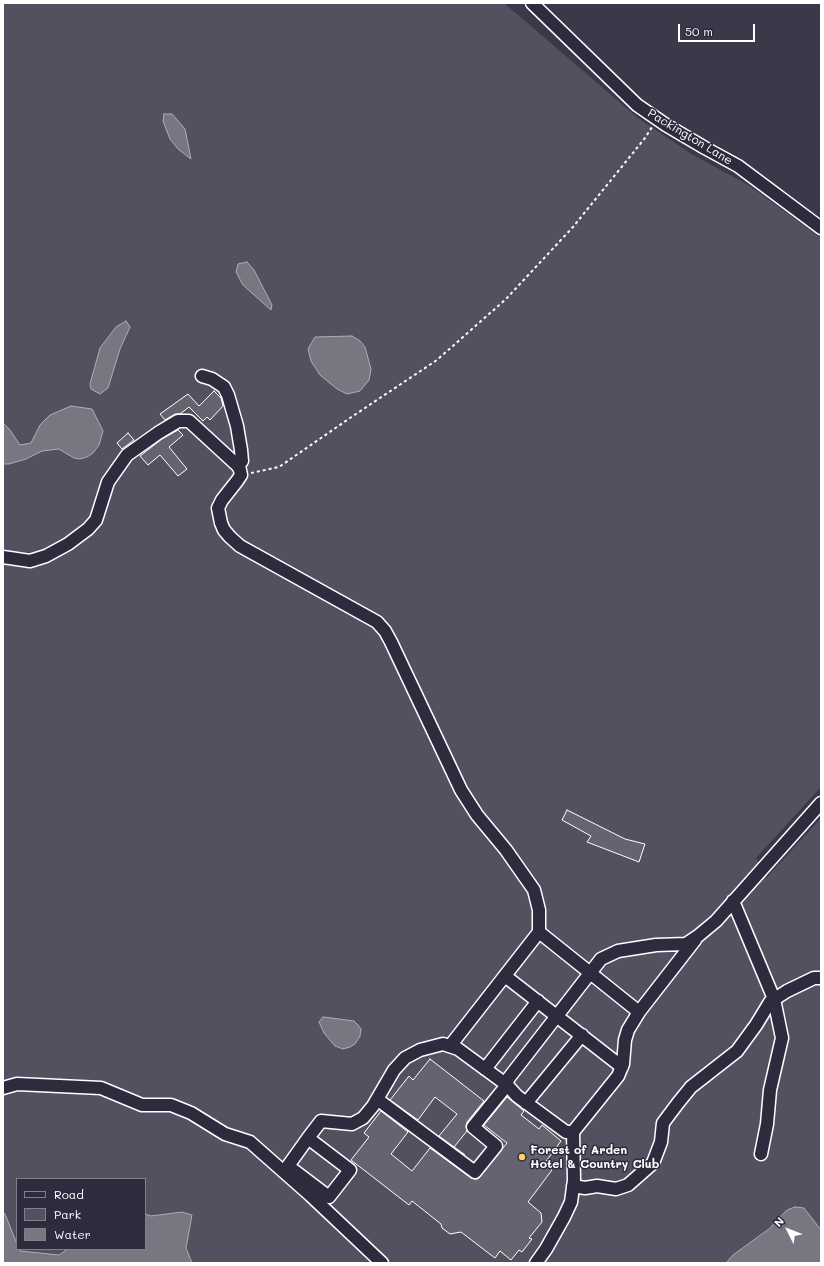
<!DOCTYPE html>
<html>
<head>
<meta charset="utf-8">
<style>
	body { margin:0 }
	#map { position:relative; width:824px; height:1266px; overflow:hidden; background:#3c3749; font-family:Mali,sans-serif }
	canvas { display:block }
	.frame { position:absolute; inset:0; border:4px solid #fff; pointer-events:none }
	.legend { position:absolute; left:16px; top:1178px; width:130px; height:72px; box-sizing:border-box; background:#2f2a3d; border:1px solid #827f8b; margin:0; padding:5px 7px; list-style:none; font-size:12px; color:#fff }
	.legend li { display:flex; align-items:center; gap:8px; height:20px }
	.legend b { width:20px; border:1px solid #827f8b }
	.north { position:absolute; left:768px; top:1210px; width:40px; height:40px; -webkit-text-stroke:3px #2f2a3d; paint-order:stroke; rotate:312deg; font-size:11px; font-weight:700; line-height:16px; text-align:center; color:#fff }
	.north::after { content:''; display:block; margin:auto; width:14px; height:18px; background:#fff; clip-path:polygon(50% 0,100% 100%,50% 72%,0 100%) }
	.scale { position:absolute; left:678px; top:24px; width:77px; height:18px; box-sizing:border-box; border:2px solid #fff; border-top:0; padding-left:5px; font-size:12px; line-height:14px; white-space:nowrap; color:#fff; -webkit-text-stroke:3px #2f2a3d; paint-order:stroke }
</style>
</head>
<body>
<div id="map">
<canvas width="824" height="1266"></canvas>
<div class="frame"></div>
<ul class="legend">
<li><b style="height:5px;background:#2f2a3d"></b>Road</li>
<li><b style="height:11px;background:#555060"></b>Park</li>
<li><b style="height:11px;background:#797682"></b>Water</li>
</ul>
<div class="north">N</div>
<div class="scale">50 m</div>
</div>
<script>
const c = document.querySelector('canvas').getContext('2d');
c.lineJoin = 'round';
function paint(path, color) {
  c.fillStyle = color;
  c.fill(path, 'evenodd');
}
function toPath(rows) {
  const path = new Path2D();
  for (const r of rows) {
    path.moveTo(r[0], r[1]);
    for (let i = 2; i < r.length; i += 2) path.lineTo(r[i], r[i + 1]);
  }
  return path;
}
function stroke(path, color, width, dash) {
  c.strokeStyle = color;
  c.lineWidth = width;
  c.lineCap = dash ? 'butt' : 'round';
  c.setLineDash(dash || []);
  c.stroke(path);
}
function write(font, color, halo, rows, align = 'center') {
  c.font = font + ' Mali,sans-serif';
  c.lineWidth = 3;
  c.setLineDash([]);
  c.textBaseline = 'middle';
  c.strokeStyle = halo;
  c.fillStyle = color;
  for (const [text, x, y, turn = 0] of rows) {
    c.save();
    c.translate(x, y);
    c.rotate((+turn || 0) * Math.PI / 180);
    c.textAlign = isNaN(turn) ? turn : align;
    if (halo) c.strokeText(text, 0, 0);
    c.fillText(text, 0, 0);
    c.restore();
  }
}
const green = toPath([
	[3,3,504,3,638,118,690,153,750,186,821,238,821,787,756,858,766,878,821,818,821,1263,3,1263],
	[17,1179,145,1179,145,1249,17,1249]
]);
const water = toPath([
	[164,114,172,114,185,129,191,159,178,149,170,139,163,121,164,114],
	[247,262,254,270,272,305,271,310,243,285,236,272,238,264,247,262],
	[126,321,130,327,120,349,108,388,100,394,91,389,90,384,100,348,116,327,126,321],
	[352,336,360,341,365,347,371,369,369,380,360,391,347,394,337,389,320,375,311,361,308,349,315,337,352,336],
	[71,406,92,409,103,431,99,445,93,453,87,457,80,459,74,458,59,449,42,451,26,459,9,464,3,464,3,423,10,430,20,445,31,443,40,425,50,415,71,406],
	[323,1017,354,1021,358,1025,361,1029,360,1036,355,1044,350,1047,343,1049,335,1046,324,1033,319,1022,323,1017],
	[795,1207,804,1208,821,1230,821,1263,726,1263,733,1255,769,1229,787,1210,795,1207],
	[3,1212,5,1214,17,1244,17,1249,19,1249,20,1251,59,1255,68,1249,145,1249,145,1214,151,1216,182,1212,192,1215,186,1248,192,1263,3,1263,3,1212]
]);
const building = toPath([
	[214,391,221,398,223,406,210,420,207,417,203,421,189,407,180,414,175,414,165,420,160,414,188,394,199,406,214,391],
	[178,430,183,435,169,447,187,469,178,476,160,455,148,465,140,456,162,439,178,430],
	[128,433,134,440,122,449,117,443,128,433],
	[567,810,625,839,645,844,639,862,587,842,591,836,562,820,567,810],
	[430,1059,484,1101,467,1122,466,1126,467,1131,454,1147,465,1155,439,1136,457,1114,435,1097,418,1120,390,1100,409,1076,413,1080,430,1059],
	[507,1097,524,1111,521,1115,539,1129,542,1125,561,1141,544,1164,552,1170,528,1202,541,1213,542,1222,529,1238,532,1239,522,1252,519,1250,511,1260,500,1251,495,1258,461,1232,450,1234,442,1228,441,1224,412,1201,409,1205,351,1160,369,1137,364,1133,381,1111,408,1132,391,1154,412,1171,430,1148,471,1178,474,1179,478,1179,507,1143,484,1125,507,1097]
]);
const path = toPath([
	[251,473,279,467,350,418,437,360,506,299,573,227,645,138,652,127]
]);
const minor = toPath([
	[532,3,637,105,666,125,705,148,738,166,821,228],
	[202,376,212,379,224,387,228,395,237,426,241,450,242,461,238,466],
	[3,557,30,561,46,556,68,544,88,529,96,520,108,482,127,455,158,433,178,421,189,421,238,466,240,470,241,475,237,481,222,500,218,508,221,523,224,530,230,537,240,546,368,617,377,622,385,631,391,642,461,790,477,815,506,850,534,890,539,910,539,932,639,1012],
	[733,901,774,999,782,1038,770,1090,767,1124,761,1154],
	[505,976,622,1067],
	[450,1046,539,932],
	[485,1069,538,1001],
	[3,1088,17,1084,101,1088,142,1105,171,1105,191,1113,225,1134,250,1142,310,1195,382,1263],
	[526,1103,582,1035],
	[573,1132,566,1132,517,1096,507,1085,508,1079,601,959,618,951,656,945,686,944,698,936,716,921,821,803],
	[308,1138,350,1170,329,1197,288,1166,308,1138,321,1121,352,1124,363,1118,373,1106,394,1070,405,1058,420,1050,443,1044,458,1049,507,1085,473,1127,496,1146,475,1172,377,1099],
	[573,1186,585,1188,597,1186,616,1189,628,1185,653,1163,661,1142,663,1123,678,1103,691,1087,737,1051,756,1025,770,1002,787,991,814,978,821,978],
	[536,1263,546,1249,564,1217,571,1202,574,1180,573,1132,618,1076,623,1064,625,1040,628,1030,639,1012,695,940]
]);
const markers = [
	[522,1157,4,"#ffd166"]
];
const streetNames = [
	["Packington Lane",690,137,31]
];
const poiNames = [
	["Forest of Arden",530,1150],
	["Hotel & Country Club",530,1164]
];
paint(green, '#555060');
paint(water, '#797682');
stroke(water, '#afadb4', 1);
paint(building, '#666270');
stroke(building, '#fff', 1);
stroke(minor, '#fff', 15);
stroke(path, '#fff', 2, [3, 3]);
stroke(minor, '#2f2a3d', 12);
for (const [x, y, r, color] of markers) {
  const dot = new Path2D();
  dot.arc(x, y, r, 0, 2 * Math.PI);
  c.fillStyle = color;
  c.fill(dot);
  stroke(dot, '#2f2a3d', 1.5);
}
write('12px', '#fff', '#2f2a3d', streetNames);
write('bold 12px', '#fff', '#2f2a3d', poiNames, 'left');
</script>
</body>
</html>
